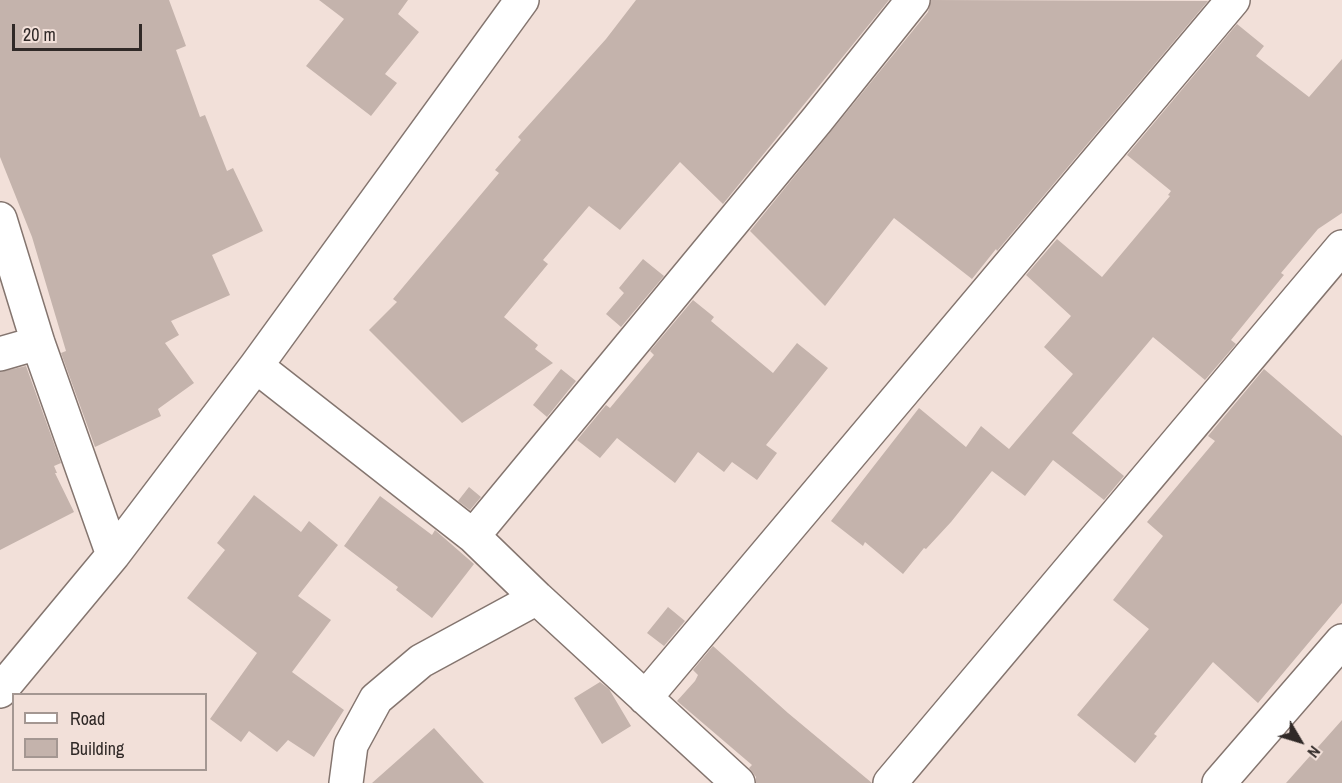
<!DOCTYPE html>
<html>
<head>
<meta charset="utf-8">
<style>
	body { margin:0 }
	#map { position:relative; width:1342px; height:783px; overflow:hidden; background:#f2e0d9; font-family:"Archivo Narrow",sans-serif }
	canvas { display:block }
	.legend { position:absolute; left:12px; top:693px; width:195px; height:78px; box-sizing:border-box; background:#f2e0d9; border:2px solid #a49792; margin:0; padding:8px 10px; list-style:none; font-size:18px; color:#302927 }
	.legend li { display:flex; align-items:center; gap:12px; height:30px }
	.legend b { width:30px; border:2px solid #a49792 }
	.north { position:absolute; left:1270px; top:711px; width:60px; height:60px; -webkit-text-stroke:4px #f2e0d9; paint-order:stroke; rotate:128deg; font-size:16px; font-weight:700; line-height:24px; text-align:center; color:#302927 }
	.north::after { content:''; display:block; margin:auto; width:21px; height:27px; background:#302927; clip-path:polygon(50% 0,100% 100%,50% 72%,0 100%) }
	.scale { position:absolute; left:12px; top:24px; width:130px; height:27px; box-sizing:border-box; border:3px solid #302927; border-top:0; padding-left:8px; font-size:18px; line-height:21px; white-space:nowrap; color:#302927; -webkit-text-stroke:4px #f2e0d9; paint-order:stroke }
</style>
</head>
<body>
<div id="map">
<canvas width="1342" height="783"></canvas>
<ul class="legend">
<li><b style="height:8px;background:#fff"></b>Road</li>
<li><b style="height:16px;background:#c4b3ac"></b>Building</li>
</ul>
<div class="north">N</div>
<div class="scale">20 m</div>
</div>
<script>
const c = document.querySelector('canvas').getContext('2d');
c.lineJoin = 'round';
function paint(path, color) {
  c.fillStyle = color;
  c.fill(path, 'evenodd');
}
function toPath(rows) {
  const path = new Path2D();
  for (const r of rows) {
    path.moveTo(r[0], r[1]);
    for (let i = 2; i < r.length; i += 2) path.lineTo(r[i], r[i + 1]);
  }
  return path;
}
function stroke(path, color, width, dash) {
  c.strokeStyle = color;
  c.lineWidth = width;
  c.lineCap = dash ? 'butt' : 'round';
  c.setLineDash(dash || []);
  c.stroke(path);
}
const building = toPath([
	[0,0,169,0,186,46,176,50,200,117,205,115,227,171,233,168,263,231,212,255,230,295,171,321,179,335,165,343,194,383,158,409,161,416,95,447,61,353,66,351,32,237,0,157],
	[319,0,408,0,398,14,419,32,385,74,397,83,371,116,306,66,344,19],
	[636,0,889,0,723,204,680,162,620,230,589,206,543,260,548,264,504,317,538,345,535,349,553,363,462,423,369,330,397,302,393,299,499,173,495,170,521,140,518,137,606,39],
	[931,0,1208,1,997,251,996,249,972,279,894,218,825,306,750,231,928,12],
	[1237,24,1264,46,1256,56,1309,97,1342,59,1342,213,1318,229,1281,273,1284,275,1231,340,1236,344,1205,380,1153,337,1072,433,1124,476,1104,500,1053,460,1025,496,992,471,951,522,926,549,924,548,903,574,865,542,863,546,831,521,919,408,966,447,981,426,1009,449,1073,374,1044,347,1071,316,1026,275,1057,239,1102,277,1170,196,1168,195,1171,191,1127,155],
	[643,259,664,276,621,327,606,314,624,293,619,288],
	[693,300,714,317,711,321,773,373,797,343,828,368,766,445,777,453,757,480,732,462,724,472,698,452,675,483,617,438,600,458,577,440,606,405,610,408,654,355,650,351],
	[26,366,61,463,54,466,57,473,55,473,74,512,0,550,0,372],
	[561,369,576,381,547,417,533,405],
	[1264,369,1342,436,1342,603,1258,703,1213,662,1154,734,1157,736,1135,763,1077,715,1149,629,1113,600,1163,536,1147,522,1215,441,1208,436],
	[469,487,481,497,470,510,458,501],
	[254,495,301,532,309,521,338,545,298,596,331,620,292,672,344,710,314,757,288,740,277,752,249,731,241,742,210,719,257,653,187,598,225,550,217,543],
	[380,496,432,535,435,530,474,564,432,618,396,590,398,587,344,546],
	[668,607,685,621,664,646,647,633],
	[713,646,788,713,872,783,756,783,756,777,749,768,752,765,677,701,695,681,698,675,693,670],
	[600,682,609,689,631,726,602,744,574,698],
	[1342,720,1342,783,1286,783],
	[434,728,484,783,372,783]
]);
const street = toPath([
	[0,219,38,343,113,555],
	[0,354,38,343],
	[256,366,473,536,537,598,738,783],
	[473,536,817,120,913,0],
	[0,691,113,555,256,366,522,0],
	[645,698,1233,0],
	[346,783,351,745,376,699,421,661,537,598],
	[890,783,1342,247],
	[1219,783,1342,641]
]);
paint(building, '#c4b3ac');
stroke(street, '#84756f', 36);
stroke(street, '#fff', 33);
</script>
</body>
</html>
